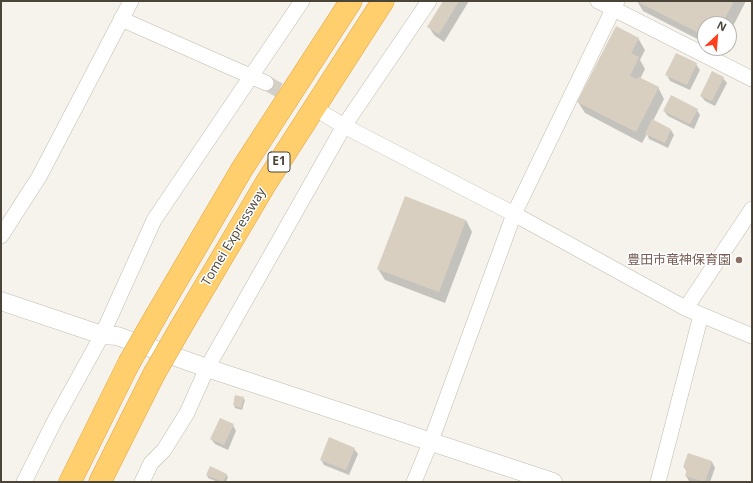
<!DOCTYPE html>
<html>
<head>
<meta charset="utf-8">
<style>
	body { margin:0 }
	#map { position:relative; width:753px; height:483px; overflow:hidden; background:#f6f3ec; font-family:"Open Sans",sans-serif }
	canvas { display:block }
	.frame { position:absolute; inset:0; border:2px solid #4b4439; pointer-events:none }
	.north { position:absolute; left:697px; top:16px; width:40px; height:40px; box-sizing:border-box; background:#fff; border:1px solid #b7b4b0; border-radius:50%; rotate:26deg; font-size:11px; font-weight:700; line-height:16px; text-align:center; color:#4b4439 }
	.north::after { content:''; display:block; margin:auto; width:14px; height:18px; background:#fc3f1d; clip-path:polygon(50% 0,100% 100%,50% 72%,0 100%) }
</style>
</head>
<body>
<div id="map">
<canvas width="753" height="483"></canvas>
<div class="frame"></div>
<div class="north">N</div>
</div>
<script>
const c = document.querySelector('canvas').getContext('2d');
c.lineJoin = 'round';
function paint(path, color) {
  c.fillStyle = color;
  c.fill(path, 'evenodd');
}
function toPath(rows) {
  const path = new Path2D();
  for (const r of rows) {
    path.moveTo(r[0], r[1]);
    for (let i = 2; i < r.length; i += 2) path.lineTo(r[i], r[i + 1]);
  }
  return path;
}
function stroke(path, color, width, dash) {
  c.strokeStyle = color;
  c.lineWidth = width;
  c.lineCap = dash ? 'butt' : 'round';
  c.setLineDash(dash || []);
  c.stroke(path);
}
function write(font, color, halo, rows, align = 'center') {
  c.font = font + ' "Open Sans","Noto Sans JP",sans-serif';
  c.lineWidth = 3;
  c.setLineDash([]);
  c.textBaseline = 'middle';
  c.strokeStyle = halo;
  c.fillStyle = color;
  for (const [text, x, y, turn = 0] of rows) {
    c.save();
    c.translate(x, y);
    c.rotate((+turn || 0) * Math.PI / 180);
    c.textAlign = isNaN(turn) ? turn : align;
    if (halo) c.strokeText(text, 0, 0);
    c.fillText(text, 0, 0);
    c.restore();
  }
}
const shadow = toPath([
	[445,1,469,1,444,42,434,35,429,27],
	[637,1,746,1,729,34,729,24,705,24,705,43,643,11],
	[638,38,645,50,640,60,645,69,640,79,658,87,664,99,653,121,671,130,674,135,668,148,649,139,647,134,642,143,585,113,578,102],
	[714,48,722,48,720,51],
	[696,64,700,70,690,90,670,81,667,75],
	[723,78,727,83,715,106,705,101,701,96],
	[697,110,700,115,694,129,668,116,664,111],
	[466,220,472,232,445,303,385,280,378,269],
	[243,398,245,400,242,410,235,408,234,405],
	[233,425,236,431,228,450,215,444,211,439],
	[354,449,358,454,349,475,324,465,321,460],
	[688,454,712,462,715,468,710,482,689,481,686,476,687,472,684,467],
	[226,474,228,477,226,482,218,482,208,478,207,475]
]);
const building = toPath([
	[443,1,459,1,439,34,427,27],
	[636,1,734,1,722,24,705,24,705,36],
	[616,26,639,38,631,53,639,57,630,76,637,79,639,77,659,87,636,132,577,102],
	[676,53,697,63,687,85,665,75],
	[712,71,724,77,712,101,700,96],
	[671,95,698,109,690,124,663,111],
	[652,119,671,129,665,143,645,134],
	[405,196,466,220,439,292,377,269],
	[235,395,244,397,241,408,233,405],
	[220,418,234,424,224,445,210,439],
	[329,437,355,448,346,470,320,460],
	[688,453,712,461,705,482,685,476,687,469,683,467],
	[210,466,227,474,223,482,206,475]
]);
const minorTunnel = toPath([
	[266,83,322,113]
]);
const minor = toPath([
	[598,1,752,79],
	[121,19,266,83],
	[324,114,344,126,514,214,685,308,752,336],
	[1,236,39,177,131,1],
	[685,308,690,302,752,209],
	[24,482,54,422,102,335,154,220,302,1],
	[142,482,151,463,164,450,187,413,207,368,344,126,429,1],
	[414,482,431,441,514,214,617,1],
	[658,482,701,315]
]);
const tertiary = toPath([
	[1,301,102,335,117,336,207,368,553,482]
]);
const motorway = toPath([
	[157,314,242,169,351,1],
	[181,327,266,183,383,1],
	[70,482,129,363],
	[100,482,154,374]
]);
const motorwayBridge = toPath([
	[129,363,157,314],
	[154,374,181,327]
]);
const markers = [
	[739,260,4,"#8d6e63"]
];
const shields = [
	[279,162,22]
];
const shieldNames = [
	["E1",279,162]
];
const streetNames = [
	["Tomei Expressway",234,237,-59]
];
const educationNames = [
	["豊田市竜神保育園",731,260]
];
paint(shadow, '#0003');
paint(building, '#d8cfc1');
stroke(minorTunnel, '#d4d0c8', 15, [15, 8]);
stroke(minor, '#c2bbae', 16);
stroke(tertiary, '#c2bbae', 19);
stroke(motorway, '#e0a43c', 23);
stroke(minor, '#fff', 15);
stroke(tertiary, '#fff', 18);
stroke(motorway, '#ffcf6e', 22);
stroke(motorwayBridge, '#e0a43c', 23, []);
stroke(motorwayBridge, '#ffcf6e', 22);
for (const [x, y, r, color] of markers) {
  const dot = new Path2D();
  dot.arc(x, y, r, 0, 2 * Math.PI);
  c.fillStyle = color;
  c.fill(dot);
  stroke(dot, '#fff', 1.5);
}
for (const [x, y, w] of shields) {
  const box = new Path2D();
  box.roundRect(x - w / 2, y - 10, w, 20, 3);
  c.fillStyle = '#fff';
  c.fill(box);
  stroke(box, '#4b4439', 1);
}
write('bold 12px', '#4b4439', null, shieldNames);
write('13px', '#4b4439', '#fff', streetNames);
write('13px', '#785e54', '#fff', educationNames, 'right');
</script>
</body>
</html>
